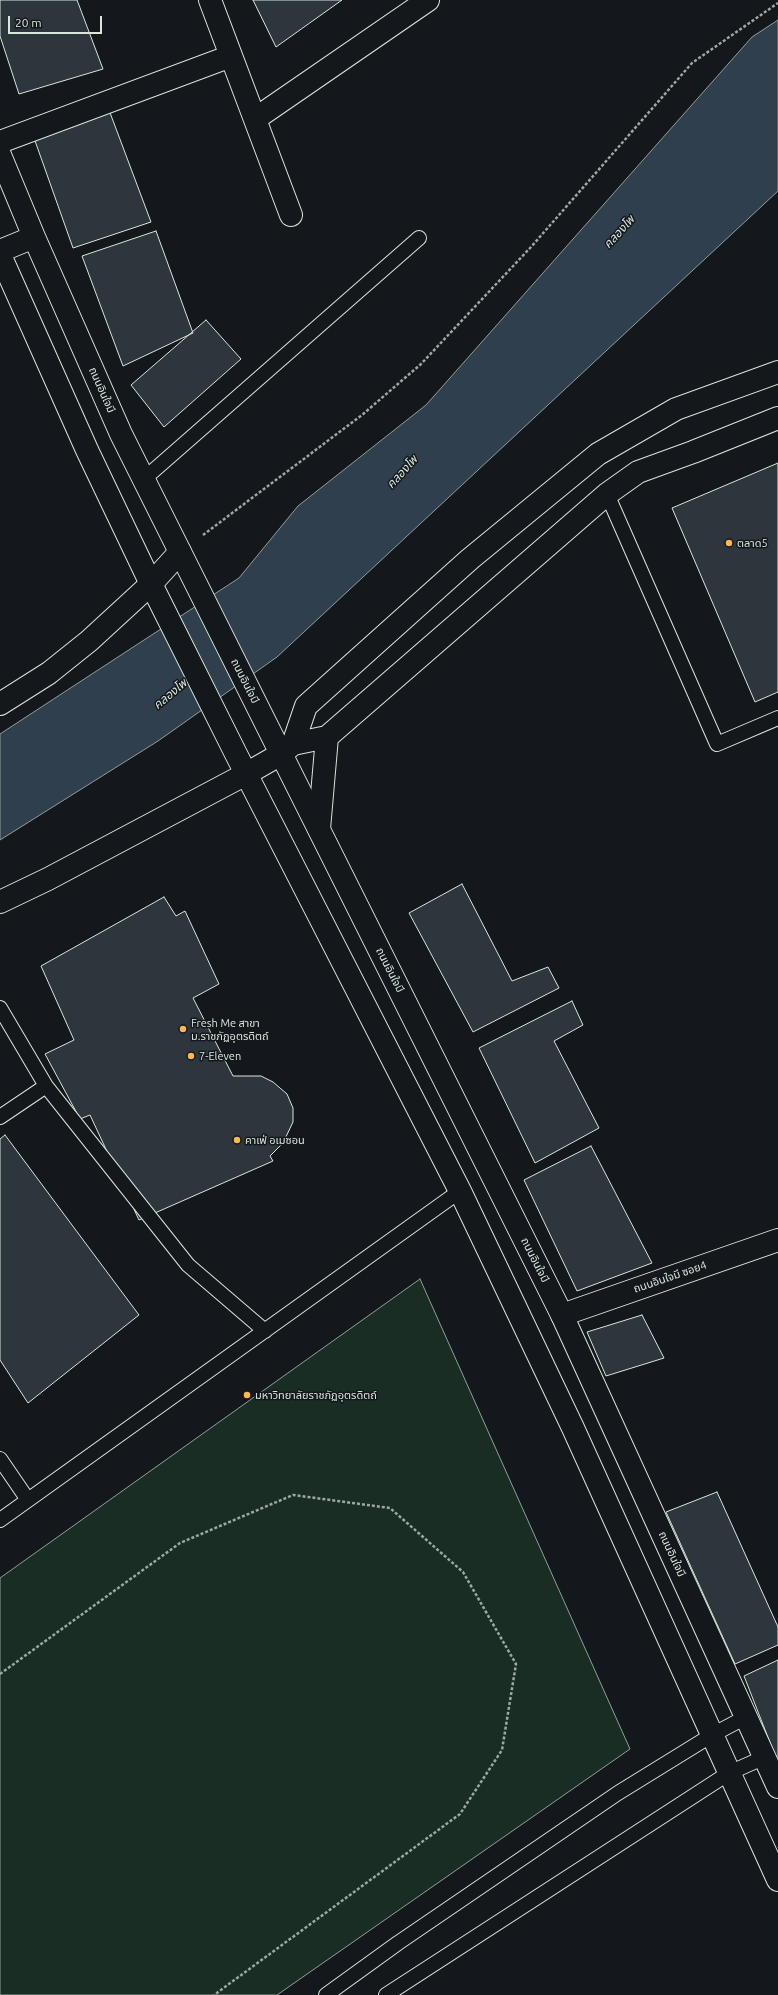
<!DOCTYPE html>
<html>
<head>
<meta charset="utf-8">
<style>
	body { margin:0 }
	#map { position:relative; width:778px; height:1995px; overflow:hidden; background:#14181c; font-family:Ubuntu,sans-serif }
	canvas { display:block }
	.scale { position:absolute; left:8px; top:16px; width:94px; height:18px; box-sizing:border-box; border:2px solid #d8e6dc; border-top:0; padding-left:5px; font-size:12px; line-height:14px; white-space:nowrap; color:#d8e6dc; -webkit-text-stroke:3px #14181c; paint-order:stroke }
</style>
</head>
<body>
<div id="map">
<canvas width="778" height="1995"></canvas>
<div class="scale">20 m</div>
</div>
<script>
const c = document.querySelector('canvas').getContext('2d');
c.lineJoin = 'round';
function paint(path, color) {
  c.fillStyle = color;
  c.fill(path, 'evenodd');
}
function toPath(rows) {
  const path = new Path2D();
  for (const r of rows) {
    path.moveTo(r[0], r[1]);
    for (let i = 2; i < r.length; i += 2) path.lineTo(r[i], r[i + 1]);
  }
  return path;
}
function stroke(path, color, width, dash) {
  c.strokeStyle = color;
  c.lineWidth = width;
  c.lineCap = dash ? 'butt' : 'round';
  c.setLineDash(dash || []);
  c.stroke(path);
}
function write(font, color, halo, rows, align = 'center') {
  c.font = font + ' Ubuntu,"Noto Sans Thai",sans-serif';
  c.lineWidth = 3;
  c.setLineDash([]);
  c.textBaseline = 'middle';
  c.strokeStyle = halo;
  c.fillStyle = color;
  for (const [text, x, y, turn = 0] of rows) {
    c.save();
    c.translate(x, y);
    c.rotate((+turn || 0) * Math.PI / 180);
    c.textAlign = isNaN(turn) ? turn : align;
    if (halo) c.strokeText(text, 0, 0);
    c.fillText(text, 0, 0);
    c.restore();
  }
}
const green = toPath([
	[420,1279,630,1749,277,1995,0,1995,0,1578,420,1279]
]);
const water = toPath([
	[778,20,778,191,277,657,158,741,0,840,0,734,239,578,298,506,426,405,752,37,778,20]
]);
const building = toPath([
	[0,0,77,0,103,69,19,94,0,36,0,0],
	[253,0,342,0,276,47,253,0],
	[109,110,151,222,73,248,34,138,109,110],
	[156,231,193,333,123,366,82,256,156,231],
	[206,320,241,359,164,427,131,385,206,320],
	[778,463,778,692,755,702,672,508,778,463],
	[462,884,512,981,548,967,559,988,473,1032,409,913,462,884],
	[164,897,176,916,185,911,219,984,193,998,233,1076,261,1076,273,1082,287,1094,293,1108,293,1122,283,1143,270,1156,273,1161,139,1220,90,1115,80,1119,45,1054,74,1040,41,966,164,897],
	[572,1001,583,1025,554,1041,599,1128,535,1163,479,1048,572,1001],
	[5,1135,139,1315,28,1403,0,1360,0,1139,5,1135],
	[591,1146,652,1263,577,1291,524,1180,591,1146],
	[642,1315,664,1358,606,1376,587,1332,642,1315],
	[717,1492,778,1627,778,1645,735,1664,666,1512,717,1492],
	[778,1660,778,1763,744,1676,778,1660]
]);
const path = toPath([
	[203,535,362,415,421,364,531,247,692,63,778,3],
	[0,1674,180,1543,293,1495,390,1508,463,1572,516,1664,502,1750,460,1814,214,1995]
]);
const lane = toPath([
	[144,479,419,238],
	[607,494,717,744,778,718],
	[0,1008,46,1086,188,1265,265,1331],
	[0,1117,46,1086],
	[0,1459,28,1500],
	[0,1520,460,1191],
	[326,1995,398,1943,618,1793,712,1735,746,1717],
	[386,1995,729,1773,765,1757]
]);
const street = toPath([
	[210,0,291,215],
	[255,119,428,0],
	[0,142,231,56],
	[0,704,49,673,89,641,151,584,180,552],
	[293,744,306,706,470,559,598,454,676,409,778,372],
	[319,829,327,737],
	[0,902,48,879,246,774,281,754,293,744,327,737,607,494,638,472,693,452,778,418],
	[562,1315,778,1240]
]);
const secondary = toPath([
	[0,155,34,237,121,434,562,1315,778,1787],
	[0,251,34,237],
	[0,255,87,450,151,584,236,754,460,1191,573,1428,778,1880]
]);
const markers = [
	[729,543,4,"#ffb74d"],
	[183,1029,4,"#ffb74d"],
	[191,1056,4,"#ffb74d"],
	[237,1140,4,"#ffb74d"],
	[247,1395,4,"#ffb74d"]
];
const streetNames = [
	["ถนนอินใจมี",102,390,66],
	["ถนนอินใจมี",245,681,63],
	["ถนนอินใจมี",390,970,63],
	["ถนนอินใจมี",535,1260,63],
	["ถนนอินใจมี ซอย4",670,1277,-19],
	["ถนนอินใจมี",672,1554,65]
];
const poiNames = [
	["ตลาด5",737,543],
	["Fresh Me สาขา",191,1023],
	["ม.ราชภัฏอุตรดิตถ์",191,1036],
	["7-Eleven",199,1056],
	["คาเฟ่ อเมซอน",245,1140],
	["มหาวิทยาลัยราชภัฏอุตรดิตถ์",255,1395]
];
const waterNames = [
	["คลองโพ",619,232,-48],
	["คลองโพ",402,472,-48],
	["คลองโพ",170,694,-40]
];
paint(green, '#1a2d24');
stroke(green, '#939e99', 1);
paint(water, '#2f3f4d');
stroke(water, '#939e99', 1);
paint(building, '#2c363c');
stroke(building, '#d8e6dc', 1);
stroke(lane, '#d8e6dc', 16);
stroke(street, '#d8e6dc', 24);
stroke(secondary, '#d8e6dc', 24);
stroke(path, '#9da8a2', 2.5, [3, 2]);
stroke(lane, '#14181c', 14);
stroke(street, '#14181c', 22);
stroke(secondary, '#14181c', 22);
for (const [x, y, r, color] of markers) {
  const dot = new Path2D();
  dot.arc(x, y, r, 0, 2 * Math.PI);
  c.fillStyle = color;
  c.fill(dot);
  stroke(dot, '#14181c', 1.5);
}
write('11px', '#d8e6dc', '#14181c', streetNames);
write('11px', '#d8e6dc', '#14181c', poiNames, 'left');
write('italic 12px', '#d8e6dc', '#14181c', waterNames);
</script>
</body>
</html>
